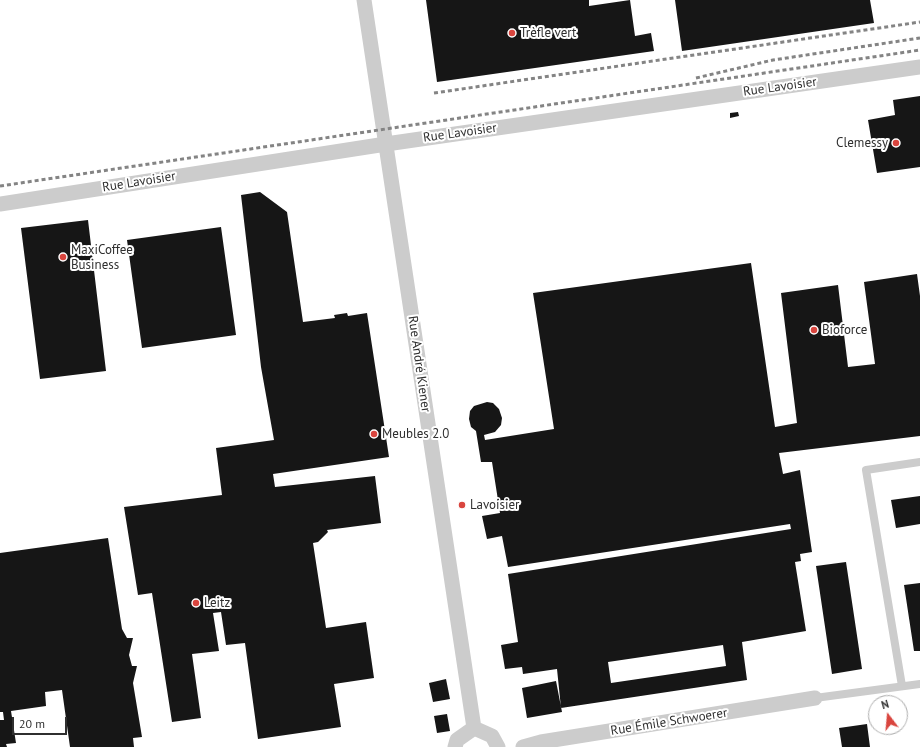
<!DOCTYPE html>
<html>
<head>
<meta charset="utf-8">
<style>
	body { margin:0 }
	#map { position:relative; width:920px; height:747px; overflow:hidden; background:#fff; font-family:"PT Sans",sans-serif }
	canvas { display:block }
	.north { position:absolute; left:868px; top:695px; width:40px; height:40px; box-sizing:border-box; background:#fff; border:1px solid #acacac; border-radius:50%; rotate:344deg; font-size:11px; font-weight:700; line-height:16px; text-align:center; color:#2f2f2f }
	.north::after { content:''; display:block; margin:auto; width:14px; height:18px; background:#d9453e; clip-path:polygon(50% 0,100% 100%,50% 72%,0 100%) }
	.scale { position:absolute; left:12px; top:717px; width:55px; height:18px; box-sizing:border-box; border:2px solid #2f2f2f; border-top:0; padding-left:5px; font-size:12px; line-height:14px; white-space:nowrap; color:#2f2f2f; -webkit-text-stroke:3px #fff; paint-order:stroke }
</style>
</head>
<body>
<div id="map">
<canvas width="920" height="747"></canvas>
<div class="north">N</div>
<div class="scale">20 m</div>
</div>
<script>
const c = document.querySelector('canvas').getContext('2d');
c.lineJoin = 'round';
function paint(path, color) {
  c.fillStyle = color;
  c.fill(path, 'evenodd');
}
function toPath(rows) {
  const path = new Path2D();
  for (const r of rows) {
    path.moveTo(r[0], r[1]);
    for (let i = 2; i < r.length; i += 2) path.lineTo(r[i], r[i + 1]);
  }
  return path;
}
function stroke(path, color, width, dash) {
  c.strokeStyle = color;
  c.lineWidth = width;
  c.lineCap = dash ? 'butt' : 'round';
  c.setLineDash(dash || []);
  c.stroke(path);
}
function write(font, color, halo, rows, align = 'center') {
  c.font = font + ' "PT Sans",sans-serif';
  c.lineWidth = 4;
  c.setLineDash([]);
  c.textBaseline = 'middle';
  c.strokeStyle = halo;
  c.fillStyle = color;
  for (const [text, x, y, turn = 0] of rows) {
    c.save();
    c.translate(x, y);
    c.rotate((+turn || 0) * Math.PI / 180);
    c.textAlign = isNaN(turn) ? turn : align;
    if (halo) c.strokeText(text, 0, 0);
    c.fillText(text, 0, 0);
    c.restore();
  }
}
const building = toPath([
	[426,0,589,0,589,6,630,0,635,36,651,33,654,51,437,82],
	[675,0,870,0,874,23,682,51],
	[920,96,920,167,877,173,868,120,895,115,893,100],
	[738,112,739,116,730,118,730,113],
	[260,192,287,212,303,322,335,318,334,315,347,313,348,316,367,313,389,457,273,474,275,487,375,476,381,523,327,530,328,532,318,542,313,543,326,628,366,622,374,678,334,684,341,727,258,739,245,643,226,645,221,612,213,613,219,651,192,654,201,718,172,722,152,593,138,595,124,507,222,495,216,448,274,440,261,367,241,195],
	[88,220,106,371,40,379,21,228],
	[221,227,236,335,142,348,127,240],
	[751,263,775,427,797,423,781,293,838,285,848,367,875,364,864,282,917,274,920,296,920,436,779,453,783,474,800,470,812,552,800,554,801,561,795,562,806,631,742,642,747,680,561,708,557,669,523,674,522,667,505,669,501,645,518,642,508,574,791,529,790,524,508,567,502,536,487,539,482,516,500,513,492,462,481,462,476,431,471,427,469,419,470,411,474,406,487,402,493,403,499,409,502,418,501,425,495,432,484,435,485,440,554,429,533,293],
	[723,645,726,666,611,683,608,662],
	[920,496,920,524,896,528,891,500],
	[108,538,122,629,127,638,133,638,129,655,132,666,137,666,133,683,142,737,133,738,134,747,70,747,62,690,45,692,46,706,11,711,16,743,6,744,7,747,0,747,0,720,4,720,3,712,0,712,0,553],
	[846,562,862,669,832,674,816,566],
	[920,583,920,651,914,651,904,585],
	[446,679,450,699,433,702,429,683],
	[556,681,562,712,527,718,522,688],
	[447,714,450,731,437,733,434,716],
	[867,724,870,747,842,747,839,728]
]);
const service = toPath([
	[902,686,866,470,920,462],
	[815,698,920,684]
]);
const minor = toPath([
	[364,0,474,728],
	[0,204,386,144,920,67],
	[474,728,492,736,498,747],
	[455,747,457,740,474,728],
	[523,747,541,742,815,698]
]);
const rail = toPath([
	[696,78,773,60,920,38],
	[434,93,920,22],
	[0,186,920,50]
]);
const markers = [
	[512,33,4,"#d9453e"],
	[896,143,4,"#d9453e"],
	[63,257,4,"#d9453e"],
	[814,330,4,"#d9453e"],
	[374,434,4,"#d9453e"],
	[462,505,4,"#d9453e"],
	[196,603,4,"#d9453e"]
];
const poiNames = [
	["Trèfle vert",520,33],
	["Clemessy",888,143,"right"],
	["MaxiCoffee",71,250],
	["Business",71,265],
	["Bioforce",822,330],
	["Meubles 2.0",382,434],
	["Lavoisier",470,505],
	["Leitz",204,603]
];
const streetNames = [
	["Rue Lavoisier",780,87,-8],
	["Rue Lavoisier",460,133,-8],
	["Rue Lavoisier",139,182,-9],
	["Rue André Kiener",419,364,82],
	["Rue Émile Schwoerer",669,722,-9]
];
paint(building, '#161616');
stroke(service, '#ccc', 8);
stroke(minor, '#ccc', 15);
stroke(rail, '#848484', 3, [4, 3]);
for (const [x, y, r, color] of markers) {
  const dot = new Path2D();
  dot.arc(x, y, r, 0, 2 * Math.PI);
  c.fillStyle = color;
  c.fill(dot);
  stroke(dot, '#fff', 1.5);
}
write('13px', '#2f2f2f', '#fff', poiNames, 'left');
write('13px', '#2f2f2f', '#fff', streetNames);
</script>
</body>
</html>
